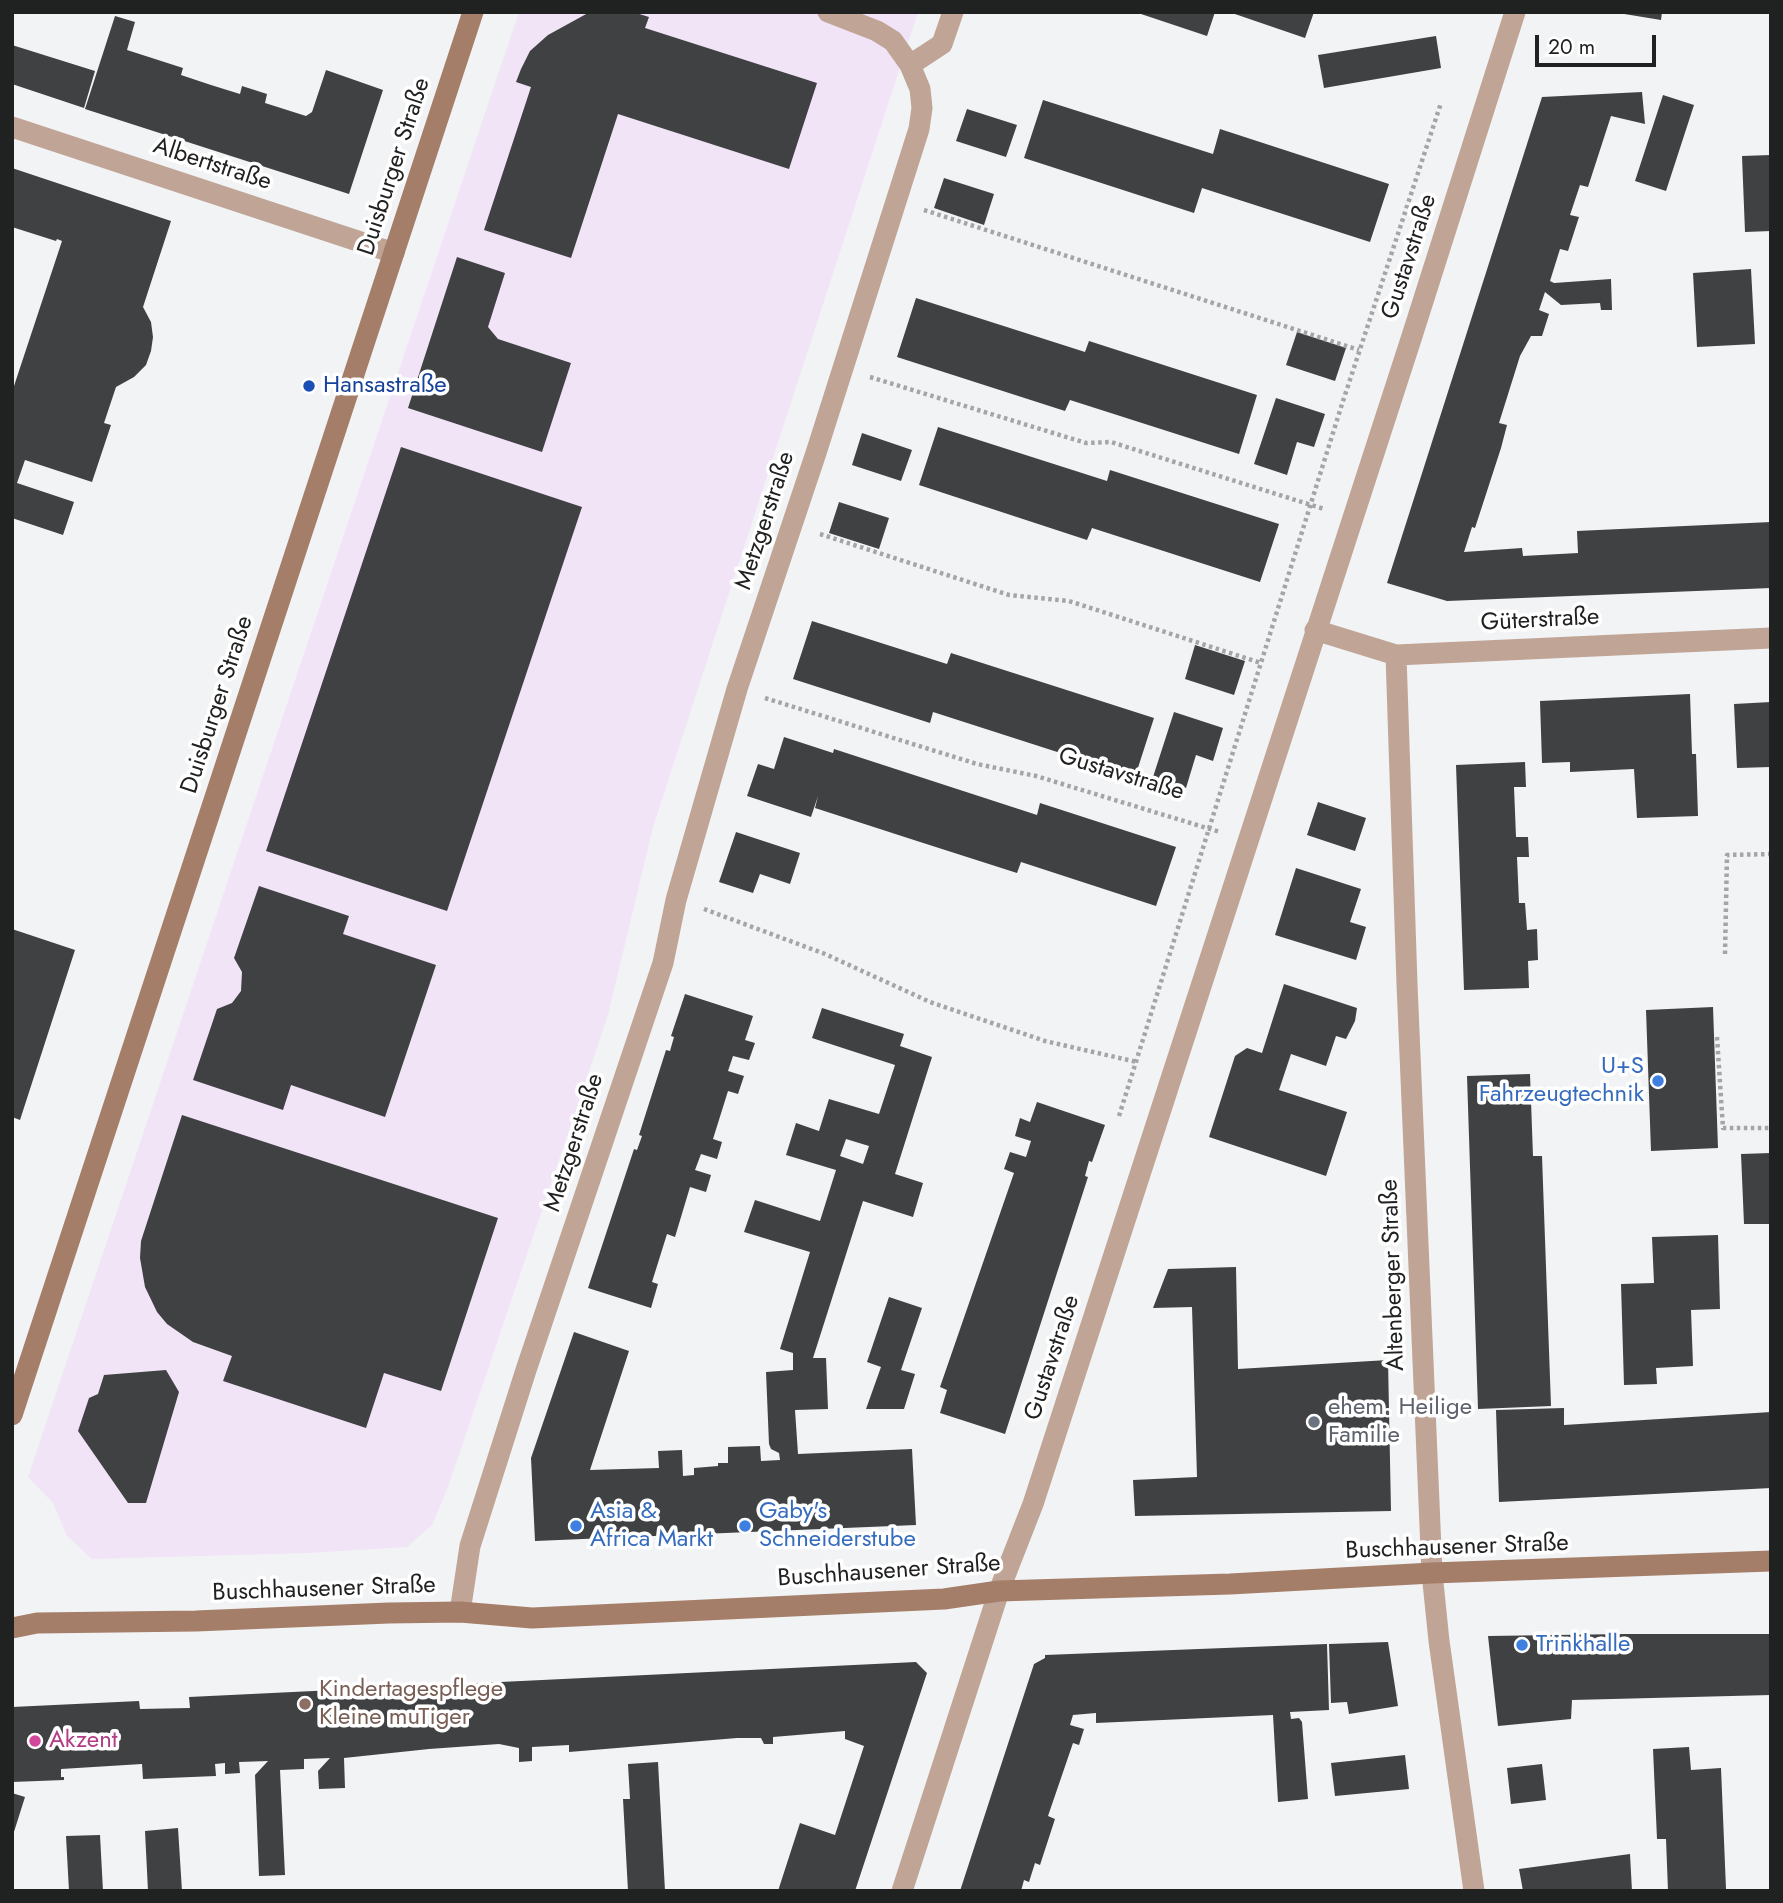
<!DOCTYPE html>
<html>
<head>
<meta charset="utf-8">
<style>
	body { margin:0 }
	#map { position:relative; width:1783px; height:1903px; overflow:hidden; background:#f2f3f5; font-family:Jost,sans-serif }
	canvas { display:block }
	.frame { position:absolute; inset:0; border:14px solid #202121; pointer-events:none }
	.scale { position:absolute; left:1535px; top:35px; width:121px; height:32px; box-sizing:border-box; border:4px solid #202121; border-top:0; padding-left:9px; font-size:21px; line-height:24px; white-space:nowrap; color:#202121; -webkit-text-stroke:5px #fff; paint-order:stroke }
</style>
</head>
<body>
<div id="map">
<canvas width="1783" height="1903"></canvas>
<div class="frame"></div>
<div class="scale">20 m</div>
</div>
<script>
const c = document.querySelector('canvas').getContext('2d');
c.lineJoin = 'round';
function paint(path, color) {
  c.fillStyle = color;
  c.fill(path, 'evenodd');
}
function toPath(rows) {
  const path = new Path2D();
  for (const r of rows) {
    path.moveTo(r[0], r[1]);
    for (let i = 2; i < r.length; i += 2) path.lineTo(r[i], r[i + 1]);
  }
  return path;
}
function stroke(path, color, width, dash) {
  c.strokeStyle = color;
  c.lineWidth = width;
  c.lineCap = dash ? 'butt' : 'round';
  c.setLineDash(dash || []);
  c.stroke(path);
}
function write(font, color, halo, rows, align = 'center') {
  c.font = font + ' Jost,sans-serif';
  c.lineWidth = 7;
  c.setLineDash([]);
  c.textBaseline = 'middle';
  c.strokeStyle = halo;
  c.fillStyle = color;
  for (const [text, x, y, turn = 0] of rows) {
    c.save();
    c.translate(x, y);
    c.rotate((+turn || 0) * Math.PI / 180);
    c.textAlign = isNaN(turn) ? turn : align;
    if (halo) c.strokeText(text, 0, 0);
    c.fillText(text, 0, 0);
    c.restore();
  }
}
const commercial = toPath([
	[519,12,918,12,653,827,608,1015,448,1487,432,1525,407,1547,309,1553,92,1559,67,1536,53,1503,28,1477]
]);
const building = toPath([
	[597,12,633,12,649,17,645,28,817,83,789,169,618,114,571,258,484,230,531,87,516,82,521,69,530,51,548,35,588,13],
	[1135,12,1215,12,1207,36],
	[1229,12,1314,12,1305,38],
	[1612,12,1662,12,1661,20],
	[115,16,135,22,127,50,183,68,181,75,211,85,240,94,242,86,267,94,265,103,306,116,312,112,326,70,383,90,349,194,85,109],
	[1436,36,1441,68,1324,88,1318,55],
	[12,45,95,71,84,108,12,84],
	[1642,92,1645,124,1611,116,1588,187,1580,185,1570,215,1579,217,1568,251,1560,249,1550,281,1554,283,1611,279,1612,310,1601,310,1600,303,1561,305,1545,292,1539,310,1549,314,1542,336,1531,336,1520,356,1499,423,1507,425,1501,448,1475,528,1472,527,1464,552,1522,548,1523,556,1578,553,1577,531,1771,522,1771,588,1447,601,1387,583,1542,97],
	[1663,95,1694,105,1666,191,1635,181],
	[1043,100,1213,154,1220,129,1389,184,1370,242,1202,188,1194,213,1024,158],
	[967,109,1017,125,1006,157,956,141],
	[1771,155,1771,231,1745,232,1742,156],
	[12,168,171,221,143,307,151,322,153,337,151,351,146,365,134,377,116,387,104,423,111,425,92,482,25,460,17,483,74,502,63,535,12,518,12,392,62,241,57,239,56,241,12,227],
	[944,178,994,194,984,225,934,208],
	[457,257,505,273,488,327,498,339,571,363,542,452,408,408],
	[1751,269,1755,344,1697,347,1693,273],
	[916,298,1085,352,1089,341,1257,395,1239,454,1070,400,1065,411,897,357],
	[1297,332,1346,348,1335,381,1286,365],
	[1276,398,1325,414,1314,447,1297,442,1287,475,1254,464],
	[938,427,1107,481,1110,470,1279,524,1260,582,1092,528,1087,540,919,485],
	[862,433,912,450,901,481,852,465],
	[401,447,582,507,447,911,266,851],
	[839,502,889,518,879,549,829,533],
	[812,621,947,664,951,653,1154,718,1135,777,933,712,930,723,793,679],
	[1195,645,1245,661,1234,695,1185,679],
	[1690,694,1692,754,1696,754,1698,816,1637,818,1634,769,1570,772,1570,762,1542,763,1540,701],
	[1771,702,1771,767,1737,768,1734,704],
	[1174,712,1223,728,1213,761,1196,755,1186,788,1153,777],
	[784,737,833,753,834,749,1037,815,1040,803,1176,847,1156,906,1021,862,1017,873,917,841,815,808,818,796,811,817,747,796,758,764,774,769],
	[1525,762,1526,787,1514,787,1516,837,1528,837,1529,857,1517,857,1519,903,1525,903,1527,930,1537,929,1538,960,1528,961,1529,988,1464,990,1456,765],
	[1318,802,1366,818,1355,851,1307,835],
	[736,832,800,853,790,884,760,874,753,893,719,882],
	[1296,868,1361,889,1350,922,1366,927,1356,960,1275,935],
	[259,886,349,916,343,934,436,965,385,1117,291,1085,283,1110,193,1080,217,1009,232,1003,241,991,242,972,234,958],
	[12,929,75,950,20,1120,12,1117],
	[1284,984,1357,1008,1355,1021,1346,1039,1336,1036,1326,1066,1291,1054,1279,1090,1347,1112,1326,1176,1209,1137,1235,1056,1247,1048,1262,1053],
	[685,994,753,1016,745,1040,755,1043,749,1060,733,1056,728,1071,744,1076,738,1094,728,1091,713,1139,722,1142,717,1159,701,1154,695,1170,711,1175,706,1192,690,1187,675,1237,667,1234,652,1282,658,1284,651,1308,588,1288,634,1149,637,1150,642,1136,639,1135,666,1050,670,1051,674,1037,671,1036],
	[1713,1007,1718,1148,1651,1151,1646,1010],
	[822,1008,904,1034,900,1046,932,1057,895,1174,923,1183,913,1217,863,1201,813,1358,826,1358,828,1409,795,1410,798,1454,912,1449,916,1525,535,1541,531,1458,574,1332,629,1351,590,1470,659,1468,658,1451,682,1450,683,1476,694,1475,694,1468,718,1466,718,1463,728,1463,728,1447,760,1446,761,1461,780,1460,779,1453,771,1449,769,1444,766,1372,793,1370,793,1353,780,1349,810,1252,744,1232,755,1200,820,1221,836,1170,786,1155,796,1123,819,1131,829,1099,879,1114,895,1065,812,1038],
	[846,1139,869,1146,863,1164,840,1156],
	[1530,1074,1533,1156,1542,1156,1551,1406,1478,1409,1467,1076],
	[1037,1102,1105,1125,1092,1162,1089,1161,1085,1176,1088,1177,1005,1434,940,1413,947,1390,940,1387,1014,1173,1004,1169,1010,1152,1026,1157,1031,1141,1015,1136,1020,1118,1030,1122],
	[182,1115,498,1218,441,1391,384,1373,366,1428,223,1381,232,1356,193,1342,167,1324,157,1312,145,1287,140,1258,141,1241],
	[1771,1153,1771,1224,1744,1224,1741,1154],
	[1718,1235,1720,1309,1691,1310,1693,1366,1656,1368,1657,1384,1624,1385,1621,1284,1654,1283,1652,1237],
	[1236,1267,1238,1369,1388,1360,1391,1511,1135,1516,1133,1480,1197,1477,1192,1307,1153,1308,1168,1269],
	[889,1297,922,1308,901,1370,915,1374,904,1409,866,1409,881,1367,867,1362],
	[166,1370,179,1392,146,1503,128,1503,78,1431,89,1398,98,1394,104,1375],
	[1564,1408,1564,1425,1771,1412,1771,1488,1499,1502,1496,1410],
	[1625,1634,1771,1634,1771,1695,1572,1700,1571,1719,1498,1726,1488,1636],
	[1388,1642,1398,1706,1349,1714,1347,1702,1331,1703,1329,1644],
	[1327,1644,1329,1710,1290,1712,1291,1719,1299,1718,1302,1722,1308,1799,1278,1802,1273,1715,1096,1723,1096,1713,1073,1715,1070,1725,1084,1729,1079,1745,1073,1743,1048,1816,1055,1819,1040,1865,1035,1863,1029,1882,1024,1880,1021,1891,960,1891,1034,1664,1045,1658,1045,1655],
	[916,1662,927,1673,855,1891,778,1891,800,1823,835,1835,864,1746,845,1739,845,1731,773,1737,773,1744,764,1744,761,1738,737,1738,569,1752,569,1745,532,1747,532,1761,519,1762,519,1748,499,1744,429,1749,344,1758,345,1788,319,1789,318,1771,330,1758,304,1759,304,1769,280,1770,285,1875,259,1876,255,1775,268,1761,239,1762,240,1773,225,1774,225,1763,215,1764,216,1776,143,1779,142,1764,61,1769,61,1777,64,1777,64,1780,12,1782,12,1707,139,1701,140,1709,190,1708,189,1697],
	[1689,1747,1691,1770,1721,1768,1726,1889,1668,1891,1666,1839,1657,1839,1653,1749],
	[1405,1755,1409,1789,1335,1796,1331,1763],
	[658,1762,665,1891,628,1891,623,1799,630,1799,628,1764],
	[1542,1764,1546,1800,1511,1804,1507,1768],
	[12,1793,25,1797,13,1835,12,1835],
	[178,1828,182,1891,148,1891,145,1831],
	[100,1835,103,1891,69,1891,66,1836],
	[1630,1854,1632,1891,1523,1891,1519,1869]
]);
const path = toPath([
	[924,210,1359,350],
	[870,377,1086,443,1111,442,1324,509],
	[820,534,1009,595,1069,601,1261,663],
	[765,698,977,764,1036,776,1220,832],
	[704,909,825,954,930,1002,1045,1041,1137,1062],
	[1725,954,1727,855,1771,854],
	[1717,1037,1723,1128,1771,1128],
	[1119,1116,1343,401,1441,103]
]);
const minor = toPath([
	[910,65,942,44,953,12],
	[12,127,394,253],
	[1315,630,1396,655,1771,638],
	[1396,655,1407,984,1432,1573,1439,1641,1474,1891],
	[460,1612,470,1546,526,1370,663,963,676,900,737,689,816,453,919,129,922,108,920,89,910,65,893,41,877,31,828,12],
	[902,1891,999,1591,1033,1504,1412,336,1515,12]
]);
const secondary = toPath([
	[12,1415,473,12],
	[12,1628,37,1623,196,1621,389,1613,460,1612,532,1618,944,1599,999,1591,1230,1584,1432,1573,1771,1561]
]);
const markers = [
	[309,386,7,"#1a4fb4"],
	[1658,1081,7,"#3f7fe0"],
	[1314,1422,7,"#6b7280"],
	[576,1526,7,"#3f7fe0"],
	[745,1526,7,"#3f7fe0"],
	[1522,1645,7,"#3f7fe0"],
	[305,1704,7,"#8d6e63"],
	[35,1741,7,"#d1479c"]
];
const streetNames = [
	["Albertstraße",212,165,18],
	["Duisburger Straße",395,167,-72],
	["Gustavstraße",1410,257,-72],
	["Metzgerstraße",766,521,-72],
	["Güterstraße",1540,621,-3],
	["Duisburger Straße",218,705,-72],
	["Gustavstraße",1121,775,17],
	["Metzgerstraße",575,1143,-72],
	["Altenberger Straße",1394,1275,-92],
	["Gustavstraße",1053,1358,-72],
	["Buschhausener Straße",1457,1548,-2],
	["Buschhausener Straße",889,1572,-4],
	["Buschhausener Straße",324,1590,-2]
];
const transitNames = [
	["Hansastraße",323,386]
];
const shopNames = [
	["U+S",1644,1067,"right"],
	["Fahrzeugtechnik",1644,1095,"right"],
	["Asia &",590,1512],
	["Africa Markt",590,1540],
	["Gaby's",759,1512],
	["Schneiderstube",759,1540],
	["Trinkhalle",1536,1645]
];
const worshipNames = [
	["ehem. Heilige",1328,1408],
	["Familie",1328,1436]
];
const educationNames = [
	["Kindertagespflege",319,1690],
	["Kleine muTiger",319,1718]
];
const hotelNames = [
	["Akzent",49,1741]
];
paint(commercial, '#f1e4f7');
paint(building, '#404143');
stroke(path, '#a4a5a6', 4.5, [3.5, 3.5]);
stroke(minor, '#c0a496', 21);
stroke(secondary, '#a57e6a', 21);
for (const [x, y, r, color] of markers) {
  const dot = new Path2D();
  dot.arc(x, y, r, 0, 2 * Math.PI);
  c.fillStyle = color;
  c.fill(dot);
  stroke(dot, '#fff', 2.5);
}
write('24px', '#202121', '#fff', streetNames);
write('24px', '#164399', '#fff', transitNames, 'left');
write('24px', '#366cbe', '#fff', shopNames, 'left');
write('24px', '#5b616d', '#fff', worshipNames, 'left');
write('24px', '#785e54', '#fff', educationNames, 'left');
write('24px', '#b23c85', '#fff', hotelNames, 'left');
</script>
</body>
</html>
